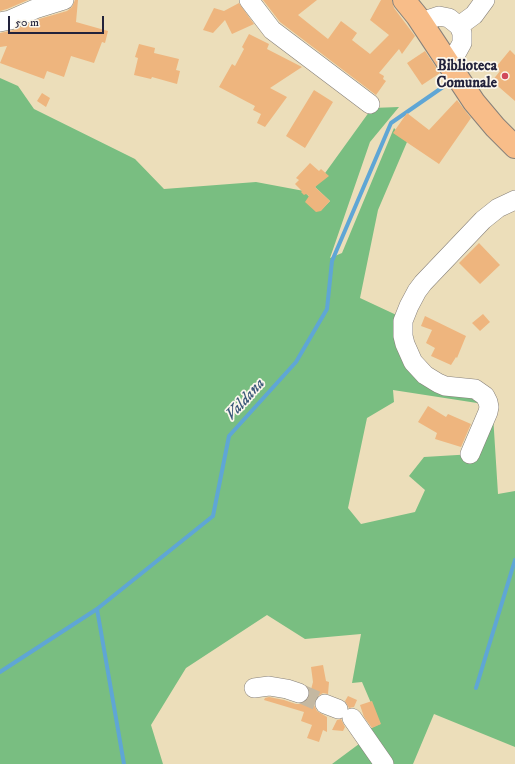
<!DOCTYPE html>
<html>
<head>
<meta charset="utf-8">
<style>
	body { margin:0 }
	#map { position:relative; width:515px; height:764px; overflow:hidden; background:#ecdeba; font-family:"IM FELL DW Pica",serif }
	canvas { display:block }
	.scale { position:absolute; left:8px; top:16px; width:96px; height:18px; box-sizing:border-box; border:2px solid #22223b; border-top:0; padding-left:5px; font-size:12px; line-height:14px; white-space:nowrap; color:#22223b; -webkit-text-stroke:3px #fbf7ec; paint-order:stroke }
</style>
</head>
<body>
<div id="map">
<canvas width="515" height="764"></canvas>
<div class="scale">50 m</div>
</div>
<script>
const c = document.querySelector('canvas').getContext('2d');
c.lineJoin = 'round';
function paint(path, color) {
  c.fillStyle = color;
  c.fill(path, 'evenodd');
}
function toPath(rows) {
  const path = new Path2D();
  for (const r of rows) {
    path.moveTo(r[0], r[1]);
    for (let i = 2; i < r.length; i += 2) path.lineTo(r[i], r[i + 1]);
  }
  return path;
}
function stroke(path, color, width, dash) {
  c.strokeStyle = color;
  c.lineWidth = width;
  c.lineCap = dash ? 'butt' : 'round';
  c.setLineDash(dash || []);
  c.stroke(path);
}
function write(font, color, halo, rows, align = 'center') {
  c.font = font + ' "IM FELL DW Pica",serif';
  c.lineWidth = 3.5;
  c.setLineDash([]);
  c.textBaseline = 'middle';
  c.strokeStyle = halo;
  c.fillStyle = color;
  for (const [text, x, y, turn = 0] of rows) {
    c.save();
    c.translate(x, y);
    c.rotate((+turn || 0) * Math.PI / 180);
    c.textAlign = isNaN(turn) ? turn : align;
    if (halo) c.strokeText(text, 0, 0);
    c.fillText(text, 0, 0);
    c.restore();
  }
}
const forest = toPath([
	[0,78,18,86,34,109,135,159,164,189,256,182,304,191,321,210,330,201,315,187,372,108,399,107,370,142,330,258,342,253,394,128,407,142,378,210,360,298,405,319,426,374,490,405,393,390,394,402,367,418,348,508,361,524,415,512,425,490,409,476,424,457,474,454,493,415,498,494,515,491,515,747,434,714,413,764,385,764,369,729,380,724,362,682,352,683,361,634,305,639,267,615,186,668,151,725,163,764,0,764],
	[363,741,375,764,332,764]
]);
const stream = toPath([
	[97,609,124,764],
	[0,672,97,609,213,516,229,436,296,362,327,309,332,261,391,123,443,87],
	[476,688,515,560]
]);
const building = toPath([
	[0,0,28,0,7,9,0,11],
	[75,0,78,0,76,22,108,31,105,43,102,42,94,63,71,56,64,77,47,71,44,79,0,63,7,46,0,47,0,33,14,30,39,19,67,11,72,7],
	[263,0,317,0,298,15,328,39,341,21,357,33,352,40,370,54,389,35,370,20,381,0,392,0,394,8,415,36,402,54,399,49,379,73,384,76,383,79,386,81,376,95,280,22],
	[239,3,254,24,232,34,225,20,213,33,203,30,214,8,224,11],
	[249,34,269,44,267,49,302,67,270,88,287,97,265,127,257,123,261,114,253,110,255,106,219,87,232,64,235,66,244,49,242,47],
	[139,44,155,48,154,53,179,59,176,70,180,71,177,84,152,77,151,79,134,75,138,58,135,57],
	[510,50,515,55,515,101,492,81,500,71,496,67],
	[425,51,440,73,422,85,407,63],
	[314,90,333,102,305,148,286,136],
	[42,93,50,98,46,107,37,101],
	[457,100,471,118,439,164,393,133,407,113,429,130],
	[310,163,319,171,321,169,329,176,315,187,330,201,321,211,316,212,305,202,309,196,306,194,304,195,301,192,302,191,295,184,299,180,296,178],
	[479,243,500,265,480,284,459,263],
	[483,314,490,322,480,331,472,323],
	[425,316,466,336,457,358,456,357,451,365,431,356,435,348,426,343,432,330,421,326],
	[428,406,446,417,448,414,471,424,461,447,435,439,437,433,418,422],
	[323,665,326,681,329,682,328,694,323,693,318,696,315,700,314,705,317,711,327,717,327,732,323,730,319,742,307,738,312,725,301,721,304,712,264,700,265,698,269,697,284,700,296,704,302,704,306,701,309,697,313,682,311,667],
	[348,696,357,700,354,707,349,708,345,701],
	[372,701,381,724,372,728,364,717,360,705],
	[341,719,345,727,343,731,332,730,337,720]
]);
const minorTunnel = toPath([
	[299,693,325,704]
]);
const minor = toPath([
	[249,0,272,30,370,104],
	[0,22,10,20,35,9,64,0],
	[423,24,430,19,439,16,449,18,459,26,462,33,462,43,457,52,446,59],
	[459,26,474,15,485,0],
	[470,454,488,412,489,407,488,402,485,396,475,389,445,386,438,383,425,375,413,362,405,344,403,336,403,321,409,306,417,291,423,283,483,220,498,208,515,200],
	[254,688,269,686,287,689,299,693],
	[325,704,338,709],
	[352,718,384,764]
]);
const major = toPath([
	[404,0,417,16,474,102,495,127,515,147]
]);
const markers = [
	[505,76,4,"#d1495b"]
];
const poiNames = [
	["Biblioteca",497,67],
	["Comunale",497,84]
];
const waterNames = [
	["Valdana",246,400,-48]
];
paint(forest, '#79be81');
stroke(stream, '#5fa6d5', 4);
paint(building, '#eeb57e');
stroke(minorTunnel, '#c4b8a1', 19, [19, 10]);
stroke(minor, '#87807a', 20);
stroke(major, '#87807a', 24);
stroke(minor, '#fff', 19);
stroke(major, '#f8bd89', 22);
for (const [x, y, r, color] of markers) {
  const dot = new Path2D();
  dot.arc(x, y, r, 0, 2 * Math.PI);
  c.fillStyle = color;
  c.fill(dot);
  stroke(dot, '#fbf7ec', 1.5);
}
write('bold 15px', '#22223b', '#fbf7ec', poiNames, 'right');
write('italic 16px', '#3a5779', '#fbf7ec', waterNames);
</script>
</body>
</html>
